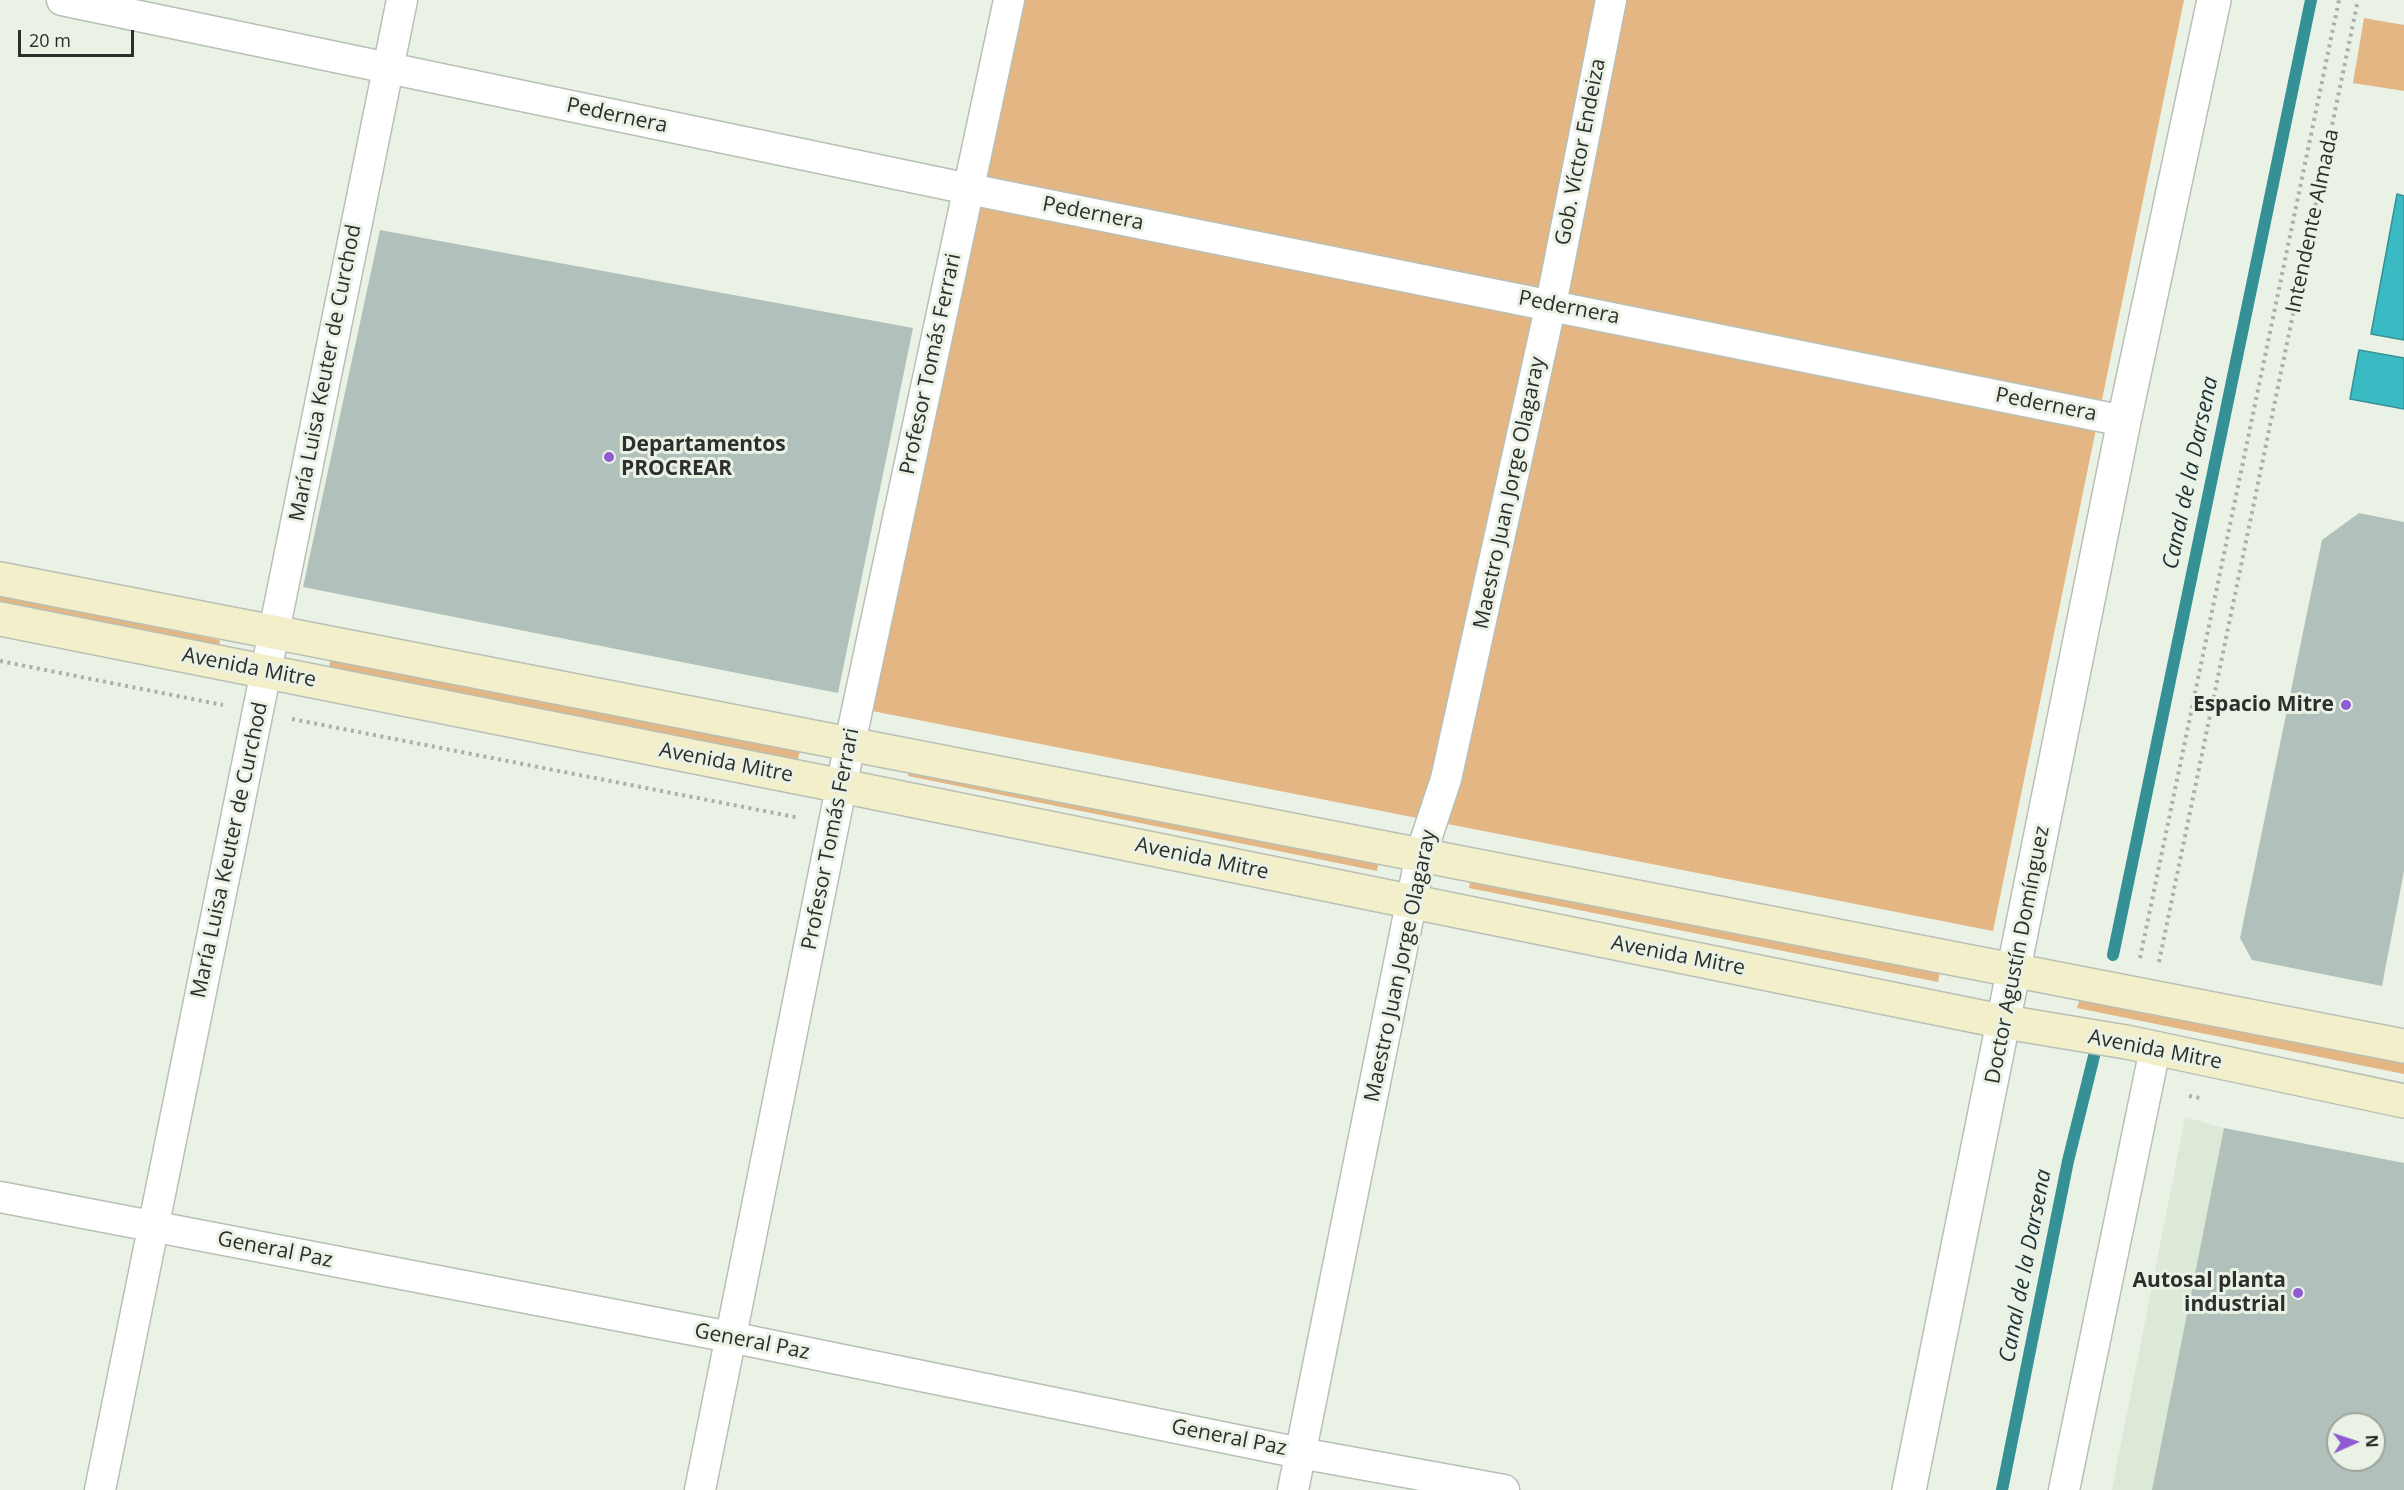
<!DOCTYPE html>
<html>
<head>
<meta charset="utf-8">
<style>
	body { margin:0 }
	#map { position:relative; width:2404px; height:1490px; overflow:hidden; background:#eaf2e6; font-family:"Open Sans",sans-serif }
	canvas { display:block }
	.north { position:absolute; left:2326px; top:1412px; width:60px; height:60px; box-sizing:border-box; background:#eaf2e6; border:2px solid #9ea49b; border-radius:50%; rotate:87deg; font-size:16px; font-weight:700; line-height:24px; text-align:center; color:#2c2f2b }
	.north::after { content:''; display:block; margin:auto; width:21px; height:27px; background:#905ad2; clip-path:polygon(50% 0,100% 100%,50% 72%,0 100%) }
	.scale { position:absolute; left:18px; top:30px; width:116px; height:27px; box-sizing:border-box; border:3px solid #2c2f2b; border-top:0; padding-left:8px; font-size:18px; line-height:21px; white-space:nowrap; color:#2c2f2b; -webkit-text-stroke:4px #eaf2e6; paint-order:stroke }
</style>
</head>
<body>
<div id="map">
<canvas width="2404" height="1490"></canvas>
<div class="north">N</div>
<div class="scale">20 m</div>
</div>
<script>
const c = document.querySelector('canvas').getContext('2d');
c.lineJoin = 'round';
function paint(path, color) {
  c.fillStyle = color;
  c.fill(path, 'evenodd');
}
function toPath(rows) {
  const path = new Path2D();
  for (const r of rows) {
    path.moveTo(r[0], r[1]);
    for (let i = 2; i < r.length; i += 2) path.lineTo(r[i], r[i + 1]);
  }
  return path;
}
function stroke(path, color, width, dash) {
  c.strokeStyle = color;
  c.lineWidth = width;
  c.lineCap = dash ? 'butt' : 'round';
  c.setLineDash(dash || []);
  c.stroke(path);
}
function write(font, color, halo, rows, align = 'center') {
  c.font = font + ' "Open Sans",sans-serif';
  c.lineWidth = 6;
  c.setLineDash([]);
  c.textBaseline = 'middle';
  c.strokeStyle = halo;
  c.fillStyle = color;
  for (const [text, x, y, turn = 0] of rows) {
    c.save();
    c.translate(x, y);
    c.rotate((+turn || 0) * Math.PI / 180);
    c.textAlign = isNaN(turn) ? turn : align;
    if (halo) c.strokeText(text, 0, 0);
    c.fillText(text, 0, 0);
    c.restore();
  }
}
const built = toPath([
	[2185,1117,2224,1128,2404,1163,2404,1490,2112,1490],
	[2338,1424,2374,1424,2374,1460,2338,1460]
]);
const green = toPath([
	[1009,0,2184,0,1993,931,857,708],
	[2364,18,2404,25,2404,91,2353,83],
	[0,596,220,640,218,651,0,607],
	[331,656,800,751,797,762,329,667],
	[911,765,1379,860,1377,871,908,776],
	[1471,876,1940,971,1938,982,1469,888],
	[2080,998,2404,1063,2404,1074,2077,1008]
]);
const water = toPath([
	[2397,194,2404,196,2404,340,2371,334,2397,194],
	[2359,350,2404,358,2404,409,2350,399,2359,350]
]);
const stream = toPath([
	[2113,955,2311,0],
	[2002,1490,2068,1161,2095,1052]
]);
const building = toPath([
	[380,230,913,328,838,693,303,587],
	[2359,513,2404,522,2404,871,2382,986,2252,960,2240,938,2322,540],
	[2224,1128,2404,1163,2404,1490,2152,1490],
	[2338,1424,2374,1424,2374,1460,2338,1460]
]);
const path = toPath([
	[0,661,223,705],
	[292,719,800,818],
	[2140,958,2339,0],
	[2159,962,2358,0],
	[2189,1096,2200,1098]
]);
const minor = toPath([
	[62,0,969,189,2124,421],
	[0,1197,730,1337,1300,1453,1504,1490],
	[100,1490,402,0],
	[700,1490,850,743,1009,0],
	[1293,1490,1421,854,1446,779,1551,304,1611,0],
	[2064,1490,2155,1049]
]);
const tertiary = toPath([
	[1909,1490,2124,421,2214,0]
]);
const secondary = toPath([
	[0,579,2404,1046],
	[0,619,842,786,2005,1022,2126,1042,2404,1101]
]);
const markers = [
	[609,457,6,"#905ad2"],
	[2346,705,6,"#905ad2"],
	[2298,1293,6,"#905ad2"]
];
const streetNames = [
	["Pedernera",617,116,12],
	["Gob. Víctor Endeiza",1581,152,-79],
	["Pedernera",1093,214,11],
	["Intendente Almada",2313,221,-78],
	["Pedernera",1569,308,11],
	["Profesor Tomás Ferrari",931,364,-78],
	["María Luisa Keuter de Curchod",326,373,-79],
	["Pedernera",2046,405,11],
	["Maestro Juan Jorge Olagaray",1510,493,-78],
	["Avenida Mitre",249,668,11],
	["Avenida Mitre",726,763,11],
	["Profesor Tomás Ferrari",831,839,-79],
	["María Luisa Keuter de Curchod",230,850,-78],
	["Avenida Mitre",1202,859,12],
	["Doctor Agustín Domínguez",2018,955,-79],
	["Avenida Mitre",1678,956,11],
	["Maestro Juan Jorge Olagaray",1401,966,-78],
	["Avenida Mitre",2155,1050,11],
	["General Paz",275,1250,11],
	["General Paz",752,1342,11],
	["General Paz",1229,1438,11]
];
const poiNames = [
	["Departamentos",621,445,"left"],
	["PROCREAR",621,469,"left"],
	["Espacio Mitre",2334,705],
	["Autosal planta",2286,1281],
	["industrial",2286,1305]
];
const waterNames = [
	["Canal de la Darsena",2191,473,-78],
	["Canal de la Darsena",2026,1266,-79]
];
paint(built, '#dde9d7');
paint(green, '#e3b683');
paint(water, '#3abbc4');
stroke(water, '#369196', 1.5);
stroke(stream, '#369196', 12);
paint(building, '#b2c0bb');
stroke(minor, '#b8c0b5', 33);
stroke(tertiary, '#b8c0b5', 36);
stroke(secondary, '#b8c0b5', 36);
stroke(path, '#aab0a7', 4, [3, 4.5]);
stroke(minor, '#fff', 30);
stroke(tertiary, '#fff', 33);
stroke(secondary, '#f3efcb', 33);
for (const [x, y, r, color] of markers) {
  const dot = new Path2D();
  dot.arc(x, y, r, 0, 2 * Math.PI);
  c.fillStyle = color;
  c.fill(dot);
  stroke(dot, '#eaf2e6', 2);
}
write('21px', '#2c2f2b', '#eaf2e6', streetNames);
write('bold 21px', '#2c2f2b', '#eaf2e6', poiNames, 'right');
write('italic 22px', '#1c3234', '#eaf2e6', waterNames);
</script>
</body>
</html>
